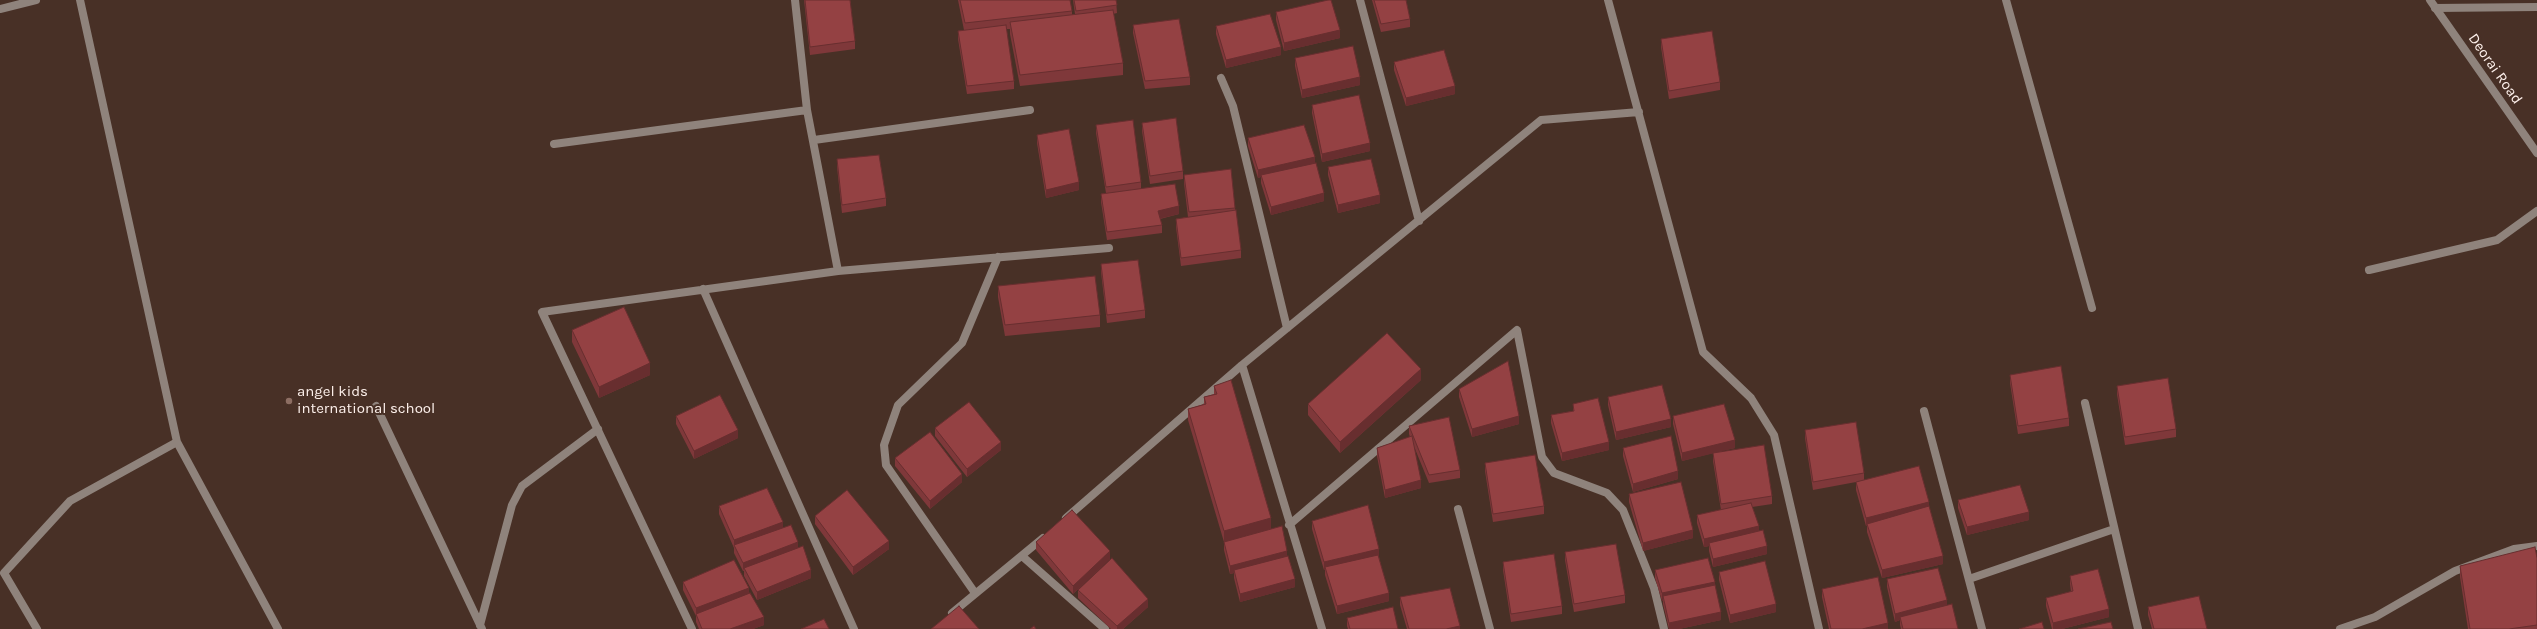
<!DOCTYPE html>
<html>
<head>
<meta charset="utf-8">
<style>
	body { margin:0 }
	canvas { display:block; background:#483026 }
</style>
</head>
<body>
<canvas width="2537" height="629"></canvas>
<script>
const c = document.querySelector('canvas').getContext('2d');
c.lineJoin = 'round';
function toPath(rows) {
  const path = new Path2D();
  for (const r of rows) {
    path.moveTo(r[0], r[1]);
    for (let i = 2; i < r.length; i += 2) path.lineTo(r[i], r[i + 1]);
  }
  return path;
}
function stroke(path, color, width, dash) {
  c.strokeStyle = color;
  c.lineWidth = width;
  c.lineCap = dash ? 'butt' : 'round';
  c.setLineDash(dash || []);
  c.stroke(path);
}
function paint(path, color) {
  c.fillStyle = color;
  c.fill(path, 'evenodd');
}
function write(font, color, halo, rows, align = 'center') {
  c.font = font + ' Karla,sans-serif';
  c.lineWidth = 4;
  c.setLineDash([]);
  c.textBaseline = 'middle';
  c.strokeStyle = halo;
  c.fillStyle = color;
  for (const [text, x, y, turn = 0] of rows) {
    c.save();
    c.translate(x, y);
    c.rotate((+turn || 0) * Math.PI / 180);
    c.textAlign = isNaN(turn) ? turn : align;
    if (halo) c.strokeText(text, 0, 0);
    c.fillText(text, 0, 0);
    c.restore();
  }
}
const minor = toPath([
	[80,0,177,442,278,629],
	[1360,0,1419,221],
	[1608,0,1703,352,1751,398,1774,435,1819,629],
	[2006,0,2092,308],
	[2435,8,2537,7],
	[1221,78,1233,106,1287,328],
	[814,140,1030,110],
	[554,144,807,110],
	[2369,270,2497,240,2537,211],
	[838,271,1109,248],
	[703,289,854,629],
	[1242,365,1322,629],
	[2085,403,2138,629],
	[376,406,482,629],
	[1924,411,1982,629],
	[1458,509,1490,629],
	[1066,518,1242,365,1541,120,1639,112],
	[1289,525,1517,330,1542,457,1554,473,1607,493,1623,510,1654,588,1664,629],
	[1022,556,1105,629],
	[1969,579,2114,529],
	[975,593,886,465,884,445,898,405,962,343,998,257],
	[952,613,1043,538],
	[480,625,512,505,522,486,598,429],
	[37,629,4,573,70,501,177,442],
	[692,629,542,312,838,271,807,110,795,0],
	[2340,629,2375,617,2455,571,2514,549,2537,546]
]);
const tertiary = toPath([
	[2430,0,2537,153],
	[0,9,36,0]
]);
const wall = toPath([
	[804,0,850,0,855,41,855,49,810,55],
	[958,0,1070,0,1072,11,1072,15,1075,14,1073,0,1116,0,1117,13,1113,14,1123,63,1123,75,1020,86,1010,34,1010,29,1006,29,1014,81,1014,89,967,94,958,39,958,31,964,30],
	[1372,0,1406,0,1410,19,1410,27,1381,32],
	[1276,12,1340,38,1284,51,1276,20],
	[1133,25,1190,77,1190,85,1145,89,1133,33],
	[1216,26,1281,55,1226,68,1216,34],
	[1661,39,1720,82,1720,90,1669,99,1661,47],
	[1295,58,1360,85,1302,98,1295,66],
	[1394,62,1455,94,1406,106,1394,70],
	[1312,105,1370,151,1322,162,1312,113],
	[1142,123,1183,171,1183,179,1150,184,1142,131],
	[1096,125,1141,182,1141,189,1179,214,1160,219,1162,225,1162,233,1107,240,1101,202,1101,194,1106,193,1096,133],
	[1037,135,1079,190,1046,198,1037,143],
	[1248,138,1315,163,1324,201,1271,215,1261,183,1261,177,1258,178,1248,146],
	[837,159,886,198,886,206,842,213,837,167],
	[1328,167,1380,203,1338,213,1328,175],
	[1184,175,1235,208,1241,250,1241,258,1181,266,1176,227,1176,219,1188,217,1184,183],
	[1101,264,1145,310,1145,318,1107,323,1101,272],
	[998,286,1100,315,1100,327,1005,336,998,297],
	[572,330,650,375,599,398,572,342],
	[2010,375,2069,418,2069,426,2018,434,2010,383],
	[1421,380,1340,453,1308,415,1308,404],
	[1214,386,1271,529,1287,556,1295,587,1240,602,1234,578,1234,573,1230,574,1224,550,1224,542,1188,420,1188,409,1204,404,1204,397,1214,394],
	[2117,386,2176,429,2176,437,2125,445,2117,394],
	[1459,389,1519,424,1472,437,1459,397],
	[1608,397,1671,427,1616,440,1608,405],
	[1573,404,1609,450,1562,461,1551,423,1551,415,1573,411],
	[676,416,738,438,694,459,676,424],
	[1673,416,1735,448,1721,451,1772,496,1772,504,1752,507,1759,531,1767,554,1713,567,1709,551,1709,546,1704,547,1697,523,1697,515,1721,510,1713,461,1713,453,1682,461,1673,424],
	[1409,426,1460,470,1460,478,1429,483,1413,444,1421,488,1385,498,1377,456,1377,448,1410,437,1409,434],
	[935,428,1001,450,967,477,935,436],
	[1805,430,1864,473,1864,480,1929,507,1943,564,1882,578,1867,532,1867,526,1866,526,1856,490,1856,482,1813,490,1805,438],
	[1623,448,1678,479,1633,492,1623,456],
	[895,458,962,482,930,509,895,466],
	[1485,463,1544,506,1544,514,1493,522,1485,471],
	[1629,494,1693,538,1643,551,1629,502],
	[1958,500,2029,520,1967,535,1958,508],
	[719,506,783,528,798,548,811,578,757,600,744,576,744,571,743,571,734,553,734,548,719,514],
	[815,516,889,549,853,575,815,524],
	[1312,521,1379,557,1389,601,1337,614,1325,575,1325,570,1324,570,1312,529],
	[1036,542,1110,559,1073,594,1036,550],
	[1565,552,1625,595,1625,603,1574,612,1565,560],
	[2537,558,2537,629,2468,629,2460,577,2460,566],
	[1503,562,1562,606,1562,614,1511,622,1503,570],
	[1655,570,1715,585,1721,620,1679,629,1669,629,1663,604,1663,601,1662,601,1655,578],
	[1719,572,1776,612,1730,623,1719,580],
	[2070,576,2109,617,2062,629,2052,629,2046,606,2046,598,2071,592,2070,584],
	[1887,579,1947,605,1958,629,1901,629,1900,625,1900,620,1895,622,1887,587],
	[683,582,749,594,764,625,753,629,699,629,696,622,696,616,683,590],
	[1822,589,1888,629,1829,629,1822,597],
	[1078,590,1148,607,1123,629,1111,629,1078,598],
	[1400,597,1460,629,1407,629,1400,605],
	[2148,607,2207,629,2152,629,2148,615],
	[1347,618,1398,629,1348,629,1347,626]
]);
const shadedWall = toPath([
	[1340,30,1340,38,1284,51,1284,43],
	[1281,47,1281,55,1226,68,1226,60],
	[1360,77,1360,85,1302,98,1302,90],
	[1455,86,1455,94,1406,106,1406,98],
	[1370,143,1370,151,1322,162,1322,154],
	[1315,157,1315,165,1261,175,1261,177,1258,178,1258,170],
	[1079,182,1079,190,1046,198,1046,190],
	[1324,193,1324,201,1271,215,1271,207],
	[1380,195,1380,203,1338,213,1338,205],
	[1179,206,1179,214,1158,219,1158,211],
	[650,363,650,375,599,398,599,387],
	[1421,369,1421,380,1340,453,1340,442],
	[1519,416,1519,424,1472,437,1472,429],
	[1671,419,1671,427,1616,440,1616,432],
	[738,430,738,438,694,459,694,451],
	[1735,440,1735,448,1682,461,1682,453],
	[1001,442,1001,450,967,477,967,469],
	[1609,442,1609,450,1562,461,1562,453],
	[1678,471,1678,479,1633,492,1633,484],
	[962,474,962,482,930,509,930,501],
	[1421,480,1421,488,1385,498,1385,490],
	[1929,502,1929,510,1867,524,1867,526,1866,526,1866,518],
	[2029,512,2029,520,1967,535,1967,527],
	[1271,518,1271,529,1224,542,1224,531],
	[783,522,783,530,734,545,734,548,734,540],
	[1759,526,1759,534,1709,543,1709,546,1704,547,1704,539],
	[1693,530,1693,538,1643,551,1643,543],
	[889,541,889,549,853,575,853,567],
	[798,542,798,550,744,568,743,571,743,563],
	[1767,546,1767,554,1713,567,1713,559],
	[1379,549,1379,557,1325,567,1325,570,1324,570,1324,562],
	[1110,551,1110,559,1073,594,1073,586],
	[1287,551,1287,559,1234,570,1234,573,1230,574,1230,566],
	[1943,556,1943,564,1882,578,1882,570],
	[811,570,811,578,757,600,757,592],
	[1295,579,1295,587,1240,602,1240,594],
	[1715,582,1715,590,1663,596,1663,601,1662,601,1662,593],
	[749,588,749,596,696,614,696,616,696,608],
	[1389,593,1389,601,1337,614,1337,606],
	[1148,599,1148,607,1123,629,1117,629,1117,626],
	[1947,600,1947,608,1900,617,1900,620,1895,622,1895,614],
	[1776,604,1776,612,1730,623,1730,615],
	[2109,609,2109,617,2062,629,2053,629,2053,623],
	[1721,612,1721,620,1679,629,1669,629,1669,623],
	[764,617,764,625,753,629,730,629],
	[1888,623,1888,629,1862,629],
	[1460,626,1460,629,1446,629]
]);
const building = toPath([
	[805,0,850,0,855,41,810,47,805,0],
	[960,0,1070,0,1072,11,965,23,960,0],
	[1074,0,1116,0,1117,5,1076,11,1074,0],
	[1328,0,1331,0,1340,30,1284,43,1276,12,1328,0],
	[1374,0,1406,0,1410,19,1381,24,1374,0],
	[1113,10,1123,63,1020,75,1010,22,1113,10],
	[1270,14,1281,47,1226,60,1216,26,1270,14],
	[1179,19,1190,77,1145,81,1133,25,1179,19],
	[1006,25,1014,81,967,86,958,31,1006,25],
	[1712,31,1720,82,1669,91,1661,39,1712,31],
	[1353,46,1360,77,1302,90,1295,58,1353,46],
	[1444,50,1455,86,1406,98,1394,62,1444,50],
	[1359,95,1370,143,1322,154,1312,105,1359,95],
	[1176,118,1183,171,1150,176,1142,123,1176,118],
	[1133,120,1141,182,1106,187,1096,125,1133,120],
	[1304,125,1315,157,1258,170,1248,138,1304,125],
	[1069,129,1079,182,1046,190,1037,135,1069,129],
	[879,155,886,198,842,205,837,159,879,155],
	[1371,159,1380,195,1338,205,1328,167,1371,159],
	[1316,163,1324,193,1271,207,1261,175,1316,163],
	[1231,169,1235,208,1189,212,1184,175,1231,169],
	[1175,184,1179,206,1158,211,1162,225,1107,232,1101,194,1175,184],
	[1236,210,1241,250,1181,258,1176,219,1236,210],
	[1138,260,1145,310,1107,315,1101,264,1138,260],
	[1095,276,1100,315,1005,325,998,286,1095,276],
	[624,307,650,363,599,387,572,330,624,307],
	[1387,333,1421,369,1340,442,1308,404,1387,333],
	[1508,361,1519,416,1472,429,1459,389,1508,361],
	[2061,366,2069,418,2018,426,2010,375,2061,366],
	[2168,378,2176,429,2125,437,2117,386,2168,378],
	[1231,380,1271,518,1224,531,1188,409,1206,404,1204,397,1217,394,1214,386,1231,380],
	[1662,385,1671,419,1616,432,1608,397,1662,385],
	[720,395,738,430,694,451,676,416,720,395],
	[1598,398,1609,442,1562,453,1551,415,1574,411,1573,404,1598,398],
	[969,402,1001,442,967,469,935,428,969,402],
	[1724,404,1735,440,1682,453,1673,416,1724,404],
	[1449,417,1460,470,1429,475,1409,426,1449,417],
	[1856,422,1864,473,1813,482,1805,430,1856,422],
	[930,432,962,474,930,501,895,458,930,432],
	[1412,436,1421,480,1385,490,1377,448,1412,436],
	[1671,436,1678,471,1633,484,1623,448,1671,436],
	[1764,445,1772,496,1721,504,1713,453,1764,445],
	[1535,455,1544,506,1493,514,1485,463,1535,455],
	[1919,466,1929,502,1866,518,1856,482,1919,466],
	[1681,482,1693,530,1643,543,1629,494,1681,482],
	[2020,485,2029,512,1967,527,1958,500,2020,485],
	[767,488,783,522,734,540,719,506,767,488],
	[847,490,889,541,853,567,815,516,847,490],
	[1751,503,1759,526,1704,539,1697,515,1751,503],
	[1368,505,1379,549,1324,562,1312,521,1368,505],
	[1929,506,1943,556,1882,570,1867,524,1929,506],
	[1072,510,1110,551,1073,586,1036,542,1072,510],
	[791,525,798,542,743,563,734,545,791,525],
	[1282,526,1287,551,1230,566,1224,542,1282,526],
	[1763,530,1767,546,1713,559,1709,543,1763,530],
	[1616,544,1625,595,1574,604,1565,552,1616,544],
	[803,546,811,570,757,592,744,568,803,546],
	[2535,547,2537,558,2537,625,2509,629,2470,629,2460,566,2535,547],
	[1554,554,1562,606,1511,614,1503,562,1554,554],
	[1378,555,1389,593,1337,606,1325,567,1378,555],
	[1288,556,1295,579,1240,594,1234,570,1288,556],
	[1112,558,1148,599,1117,626,1078,590,1112,558],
	[1708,558,1715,582,1662,593,1655,570,1708,558],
	[734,560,749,588,696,608,683,582,734,560],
	[1765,561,1776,604,1730,615,1719,572,1765,561],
	[1938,568,1947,600,1895,614,1887,579,1938,568],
	[2098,569,2109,609,2053,623,2046,598,2073,591,2070,576,2098,569],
	[1878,577,1888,623,1862,629,1831,629,1822,589,1878,577],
	[1715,585,1721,612,1669,623,1663,596,1715,585],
	[1450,588,1460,626,1446,629,1409,629,1400,597,1450,588],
	[750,593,764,617,730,629,702,629,696,614,750,593],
	[2199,596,2207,629,2154,629,2148,607,2199,596],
	[1952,604,1958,629,1903,629,1900,617,1952,604],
	[959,606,979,629,931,629,959,606],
	[1393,607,1398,629,1350,629,1347,618,1393,607],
	[824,619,829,629,801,629,824,619],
	[2042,622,2044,629,2019,629,2042,622],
	[2111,622,2113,629,2078,629,2111,622],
	[1034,626,1036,629,1030,629,1034,626]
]);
const markers = [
	[289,401,4,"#8d6e63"]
];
const streetNames = [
	["Deorai Road",2495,69,55]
];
const poiNames = [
	["angel kids",297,392],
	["international school",297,409]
];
stroke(minor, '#8f837c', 8);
stroke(tertiary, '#8f837c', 8);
paint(wall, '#7f383a');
paint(shadedWall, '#682e2f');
paint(building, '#944143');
stroke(building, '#682e2f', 1);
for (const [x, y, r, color] of markers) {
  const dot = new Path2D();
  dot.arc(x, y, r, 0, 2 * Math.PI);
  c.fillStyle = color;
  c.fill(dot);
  stroke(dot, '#483026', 1.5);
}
write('15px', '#fdf0eb', '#483026', streetNames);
write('15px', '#fdf0eb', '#483026', poiNames, 'left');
</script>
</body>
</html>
